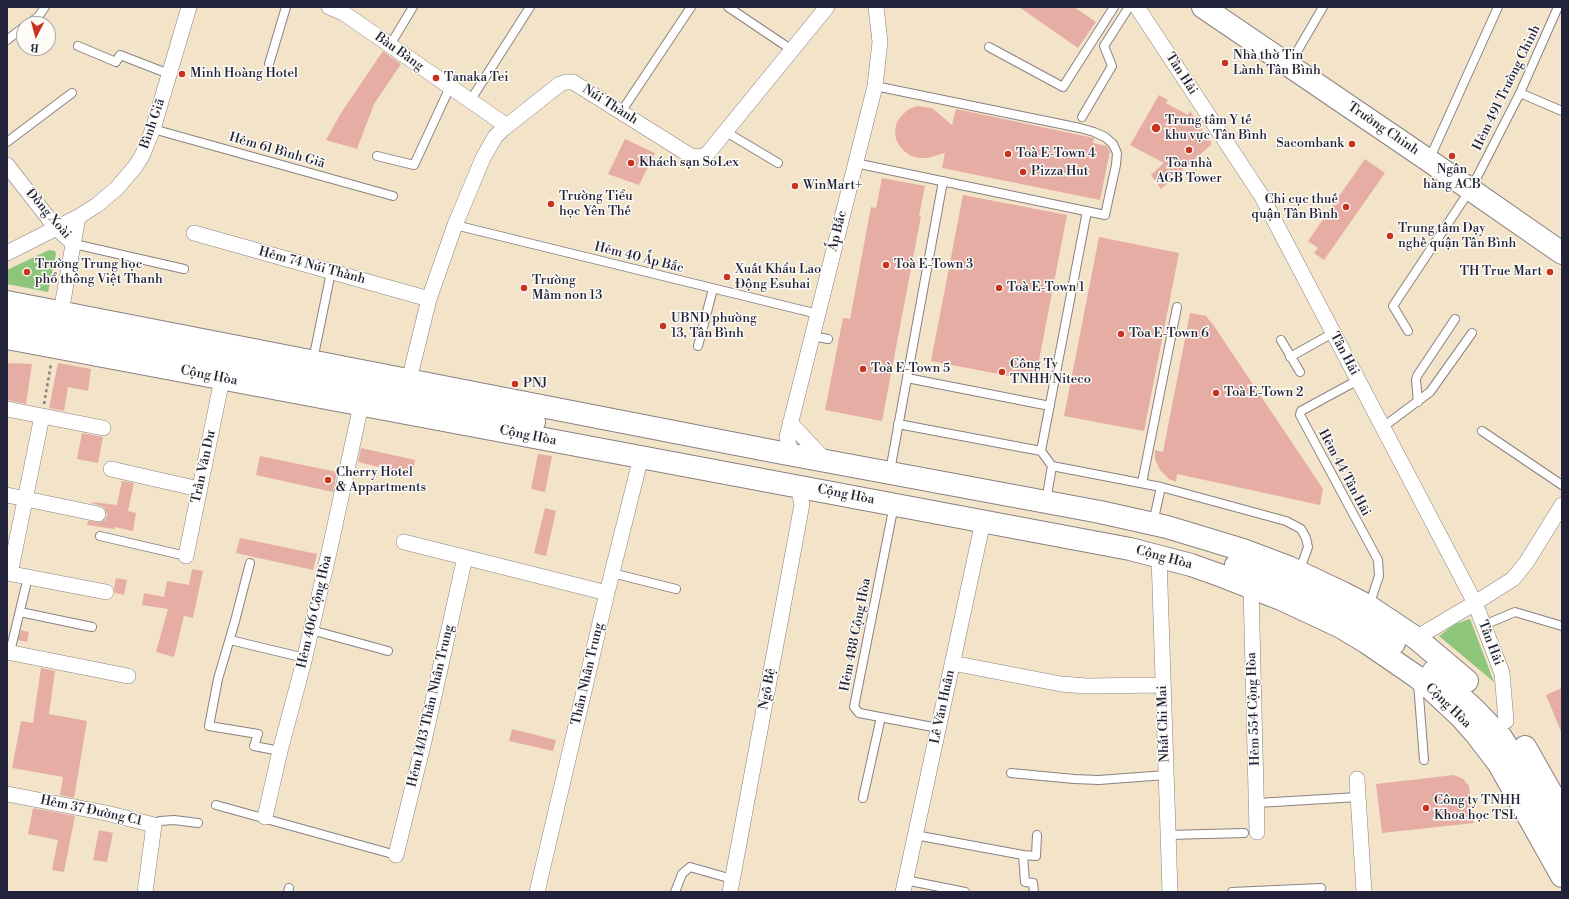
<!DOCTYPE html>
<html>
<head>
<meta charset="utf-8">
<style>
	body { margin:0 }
	#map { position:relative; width:1569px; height:899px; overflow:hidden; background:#f3e3c8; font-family:"Libre Bodoni",serif }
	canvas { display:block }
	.frame { position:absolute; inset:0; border:8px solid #22223b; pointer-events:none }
	.north { position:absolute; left:16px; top:16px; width:40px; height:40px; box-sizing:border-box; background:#fdfcf7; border:1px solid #a5a5ac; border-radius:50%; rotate:186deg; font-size:11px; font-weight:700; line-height:16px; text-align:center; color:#22223b }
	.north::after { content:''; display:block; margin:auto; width:14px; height:18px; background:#c8321e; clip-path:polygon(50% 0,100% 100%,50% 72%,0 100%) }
</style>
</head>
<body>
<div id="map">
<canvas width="1569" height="899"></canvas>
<div class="frame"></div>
<div class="north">B</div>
</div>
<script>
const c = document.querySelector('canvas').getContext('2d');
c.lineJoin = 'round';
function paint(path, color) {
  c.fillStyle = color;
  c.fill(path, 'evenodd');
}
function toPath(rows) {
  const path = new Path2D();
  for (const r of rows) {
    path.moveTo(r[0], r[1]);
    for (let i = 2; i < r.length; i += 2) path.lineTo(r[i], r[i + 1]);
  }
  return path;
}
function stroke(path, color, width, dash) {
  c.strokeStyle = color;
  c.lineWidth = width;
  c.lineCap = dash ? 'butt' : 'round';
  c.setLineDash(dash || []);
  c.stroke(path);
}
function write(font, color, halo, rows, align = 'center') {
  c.font = font + ' "Libre Bodoni",serif';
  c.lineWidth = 3;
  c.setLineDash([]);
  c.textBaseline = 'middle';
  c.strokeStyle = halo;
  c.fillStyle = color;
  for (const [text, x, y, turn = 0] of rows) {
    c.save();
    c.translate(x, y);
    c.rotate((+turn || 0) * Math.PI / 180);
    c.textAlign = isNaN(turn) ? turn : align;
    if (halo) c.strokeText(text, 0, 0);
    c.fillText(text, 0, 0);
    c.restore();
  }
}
const green = toPath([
	[49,250,55,251,56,254,48,292,7,284,7,270],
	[1470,619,1494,682,1439,636,1455,624]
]);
const building = toPath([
	[1019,7,1074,7,1096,22,1078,48],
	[383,51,401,64,374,104,357,149,326,140,341,113],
	[1159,95,1168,100,1166,103,1188,115,1190,111,1212,144,1161,189,1151,175,1164,163,1130,145],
	[917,106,932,108,952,125,956,109,1094,138,1093,143,1107,146,1110,151,1100,200,942,168,945,153,927,158,919,158,911,156,904,151,899,145,896,139,895,130,897,122,902,115,909,109],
	[625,139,655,153,639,185,608,174],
	[1365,159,1385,173,1324,260,1314,253,1318,248,1308,241],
	[882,178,925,186,919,216,921,216,882,421,825,410,843,318,850,319,871,207,876,208],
	[963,195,1067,215,1035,381,931,361],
	[1099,237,1179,253,1144,431,1064,416],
	[1190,313,1206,316,1214,326,1323,489,1320,505,1177,474,1176,482,1169,479,1160,470,1155,459,1155,450,1163,452],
	[7,363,32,364,26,404,7,400],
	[58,363,91,369,88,391,68,387,64,411,49,408],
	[82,433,103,437,98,463,77,459],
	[361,448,415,460,412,475,358,462],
	[538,454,552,456,545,492,531,489],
	[260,456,337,472,333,492,256,475],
	[122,481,134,483,128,511,136,513,133,531,115,527,115,529,87,525,88,521,101,522,105,520,107,515,106,511,104,507,92,503,92,502,117,505],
	[545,508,556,511,546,556,534,553],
	[240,538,317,554,313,570,236,553],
	[192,569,203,571,193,618,184,616,174,657,156,652,168,609,142,605,144,593,164,597,167,581,189,585],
	[116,578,127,580,124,595,115,593,114,588],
	[21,630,29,632,27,642,18,640],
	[41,668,55,671,49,714,87,721,74,798,60,795,63,777,12,768,21,721,33,723],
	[1562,688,1562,734,1546,695],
	[512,729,556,740,553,751,509,741],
	[1454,775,1463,779,1469,786,1474,823,1382,833,1376,784],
	[33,808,75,816,64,872,52,870,58,840,28,834],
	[99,830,113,833,107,862,93,860]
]);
const path = toPath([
	[44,404,51,364]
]);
const lane = toPath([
	[728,7,792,50],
	[28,24,38,17,45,7],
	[7,40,24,27],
	[390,45,413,7],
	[78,46,116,62,120,55,169,74],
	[989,47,1063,87,1114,7],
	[1295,55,1323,7],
	[269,64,286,7],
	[1520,93,1562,111],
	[470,101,530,7],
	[621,112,691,7],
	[1082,117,1112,66,1104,46,1129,7],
	[153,129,393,196],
	[726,132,778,163],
	[7,142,72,93],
	[377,156,414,165,450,87],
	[1429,160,1498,7],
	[855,163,1105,215,1116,165,1117,153,1113,144,1105,137,1094,132,1080,128,875,86],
	[1476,179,1520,93,1558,7],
	[455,225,818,314],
	[74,244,184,269],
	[1408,331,1393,306,1470,190],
	[812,336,828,339],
	[1281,340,1300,372],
	[698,346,713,289],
	[1290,357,1333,333],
	[313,360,331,272],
	[907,378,1050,406],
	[1358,380,1301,411,1300,415,1378,560,1379,576,1369,606],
	[1418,402,1416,380,1417,376,1455,319],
	[898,424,1041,451,1052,466,1161,487,1286,521,1301,529,1306,538,1308,547,1299,572],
	[1383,427,1430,392,1472,333],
	[1482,431,1562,485],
	[1041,451,1087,211],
	[890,471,943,181],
	[1142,483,1177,307],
	[1046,501,1052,466],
	[894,505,854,707,859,713,938,728],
	[1153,523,1161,487],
	[100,536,186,556],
	[250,563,235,621,218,679,209,726,258,734,254,746,280,751],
	[612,573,676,589],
	[20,612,92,627],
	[1484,625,1515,612,1562,626],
	[311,630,388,651],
	[230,640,305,658],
	[10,652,28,577],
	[1418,683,1424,760],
	[1011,773,1074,779,1099,780,1166,775],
	[863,798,881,717],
	[1257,803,1358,797],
	[216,805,396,855],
	[154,825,160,821,174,820,198,823],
	[915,835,1023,855,1025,882,1033,883,1034,892],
	[1168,835,1244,833],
	[1023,855,1036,856,1037,835],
	[905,880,965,892],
	[288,892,289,888],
	[675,892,682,874,690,867,732,879],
	[1232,892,1321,888]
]);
const street = toPath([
	[329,7,345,14,507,126],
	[1137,7,1261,195,1475,603,1502,673,1506,721],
	[7,165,56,228,74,244],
	[194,233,429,299],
	[7,253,78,217,97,205,117,188,135,167,142,156,153,129,189,7],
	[61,312,78,217],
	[409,380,429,299,455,225,483,158,495,137,503,129,560,84,566,82,573,82,691,156,698,157,704,156,708,153,827,7],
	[7,409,103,428],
	[790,423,826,461],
	[791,454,787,437,875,86,880,42,876,7],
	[111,469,199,489],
	[7,495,98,514],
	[404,542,607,593],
	[186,556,222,379],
	[1159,556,1170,892],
	[7,573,106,592],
	[10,574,42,416],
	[1251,587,1257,832],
	[1416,638,1475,603,1513,579,1526,563,1562,505],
	[7,652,128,676],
	[952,663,1061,684,1087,686,1163,685],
	[1357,779,1364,892],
	[7,794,106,813,154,825,145,892],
	[265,817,280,751,303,665,330,548,361,405],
	[396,855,424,741,465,557],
	[537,892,607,593,641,457],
	[730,892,802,504,798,486],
	[903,892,983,521]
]);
const primary = toPath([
	[1203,7,1428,160,1562,253],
	[7,302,772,451,1100,512,1167,527,1243,550,1288,567,1343,593,1368,606,1416,638,1467,681],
	[7,321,534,422],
	[7,338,1130,549,1191,565,1222,576,1281,599,1341,627,1366,642,1417,677,1431,689,1461,717,1476,734,1499,764,1562,876],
	[1236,565,1302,591,1340,609,1369,626,1394,643],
	[1433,672,1476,711,1501,737,1523,772,1561,845],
	[1525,747,1562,812]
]);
const markers = [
	[1225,63,4,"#c8321e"],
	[182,74,4,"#c8321e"],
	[436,78,4,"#c8321e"],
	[1156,128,5,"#c8321e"],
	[1352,144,4,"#c8321e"],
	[1189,150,4,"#c8321e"],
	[1008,154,4,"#c8321e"],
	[1452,156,4,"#c8321e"],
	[631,163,4,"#c8321e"],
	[1023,172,4,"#c8321e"],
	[795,186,4,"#c8321e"],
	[551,204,4,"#c8321e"],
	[1346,207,4,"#c8321e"],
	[1390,236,4,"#c8321e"],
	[886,265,4,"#c8321e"],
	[27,272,4,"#c8321e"],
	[1550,272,4,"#c8321e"],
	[727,277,4,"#c8321e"],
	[524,288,4,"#c8321e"],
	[999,288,4,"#c8321e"],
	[663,326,4,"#c8321e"],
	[1121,334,4,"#c8321e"],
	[863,369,4,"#c8321e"],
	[1002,372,4,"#c8321e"],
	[515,384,4,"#c8321e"],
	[1216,393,4,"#c8321e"],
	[328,480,4,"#c8321e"],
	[1426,808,4,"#c8321e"]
];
const streetNames = [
	["Bàu Bàng",399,52,35],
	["Tân Hải",1181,74,57],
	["Hẻm 491 Trường Chinh",1507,88,-64],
	["Núi Thành",610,105,32],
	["Bình Giã",153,124,-71],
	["Trường Chinh",1383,129,34],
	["Hẻm 61 Bình Giã",277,151,16],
	["Đồng Xoài",48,214,49],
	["Ấp Bắc",838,231,-76],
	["Hẻm 40 Ấp Bắc",639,258,14],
	["Hẻm 74 Núi Thành",312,266,15],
	["Tân Hải",1344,354,62],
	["Cộng Hòa",209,376,11],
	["Cộng Hòa",528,436,11],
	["Trần Văn Dư",204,467,-78],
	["Hẻm 44 Tân Hải",1344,473,62],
	["Cộng Hòa",846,495,11],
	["Cộng Hòa",1164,558,15],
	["Hẻm 406 Cộng Hòa",315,612,-77],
	["Hẻm 488 Cộng Hòa",856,635,-79],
	["Tân Hải",1490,643,69],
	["Thân Nhân Trung",588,674,-77],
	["Ngô Bệ",768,689,-79],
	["Hẻm 14/13 Thân Nhân Trung",431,706,-77],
	["Cộng Hòa",1448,706,44],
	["Lê Văn Huân",943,707,-78],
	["Hẻm 554 Cộng Hòa",1254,709,-92],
	["Nhất Chi Mai",1164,724,-92],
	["Hẻm 37 Đường C1",91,811,12]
];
const poiNames = [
	["Nhà thờ Tin",1233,56],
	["Lành Tân Bình",1233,71],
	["Minh Hoàng Hotel",190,74],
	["Tanaka Tei",444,78],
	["Trung tâm Y tế",1165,121],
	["khu vực Tân Bình",1165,136],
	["Sacombank",1344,144,"right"],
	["Toà E-Town 4",1016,154],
	["Khách sạn SoLex",639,163],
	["Tòa nhà",1189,164,"center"],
	["AGB Tower",1189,179,"center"],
	["Ngân",1452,170,"center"],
	["hàng ACB",1452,185,"center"],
	["Pizza Hut",1031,172],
	["WinMart+",803,186],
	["Trường Tiểu",559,197],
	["học Yên Thế",559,212],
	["Chi cục thuế",1338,200,"right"],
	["quận Tân Bình",1338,215,"right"],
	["Trung tâm Dạy",1398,229],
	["nghề quận Tân Bình",1398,244],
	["Trường Trung học",35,265],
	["phổ thông Việt Thanh",35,280],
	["Toà E-Town 3",894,265],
	["Xuất Khẩu Lao",735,270],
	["Động Esuhai",735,285],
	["TH True Mart",1542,272,"right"],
	["Trường",532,281],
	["Mầm non 13",532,296],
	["Toà E-Town 1",1007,288],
	["UBND phường",671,319],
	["13, Tân Bình",671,334],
	["Tòa E-Town 6",1129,334],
	["Công Ty",1010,365],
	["TNHH Niteco",1010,380],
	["Toà E-Town 5",871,369],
	["PNJ",523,384],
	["Toà E-Town 2",1224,393],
	["Cherry Hotel",336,473],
	["& Appartments",336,488],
	["Công ty TNHH",1434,801],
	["Khoa học TSL",1434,816]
];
paint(green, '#8dc67a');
paint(building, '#e6ada4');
stroke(lane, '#8a8282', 10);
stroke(street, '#8a8282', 16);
stroke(primary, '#8a8282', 24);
stroke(path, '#8a8282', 2.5, [3, 3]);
stroke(lane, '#fff', 8);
stroke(street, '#fff', 15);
stroke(primary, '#fff', 22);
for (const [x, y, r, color] of markers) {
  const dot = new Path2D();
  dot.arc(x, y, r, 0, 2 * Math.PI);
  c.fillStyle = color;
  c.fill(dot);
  stroke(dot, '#fdfcf7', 1.5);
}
write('13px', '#22223b', '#fdfcf7', streetNames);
write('13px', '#22223b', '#fdfcf7', poiNames, 'left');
</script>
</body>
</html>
